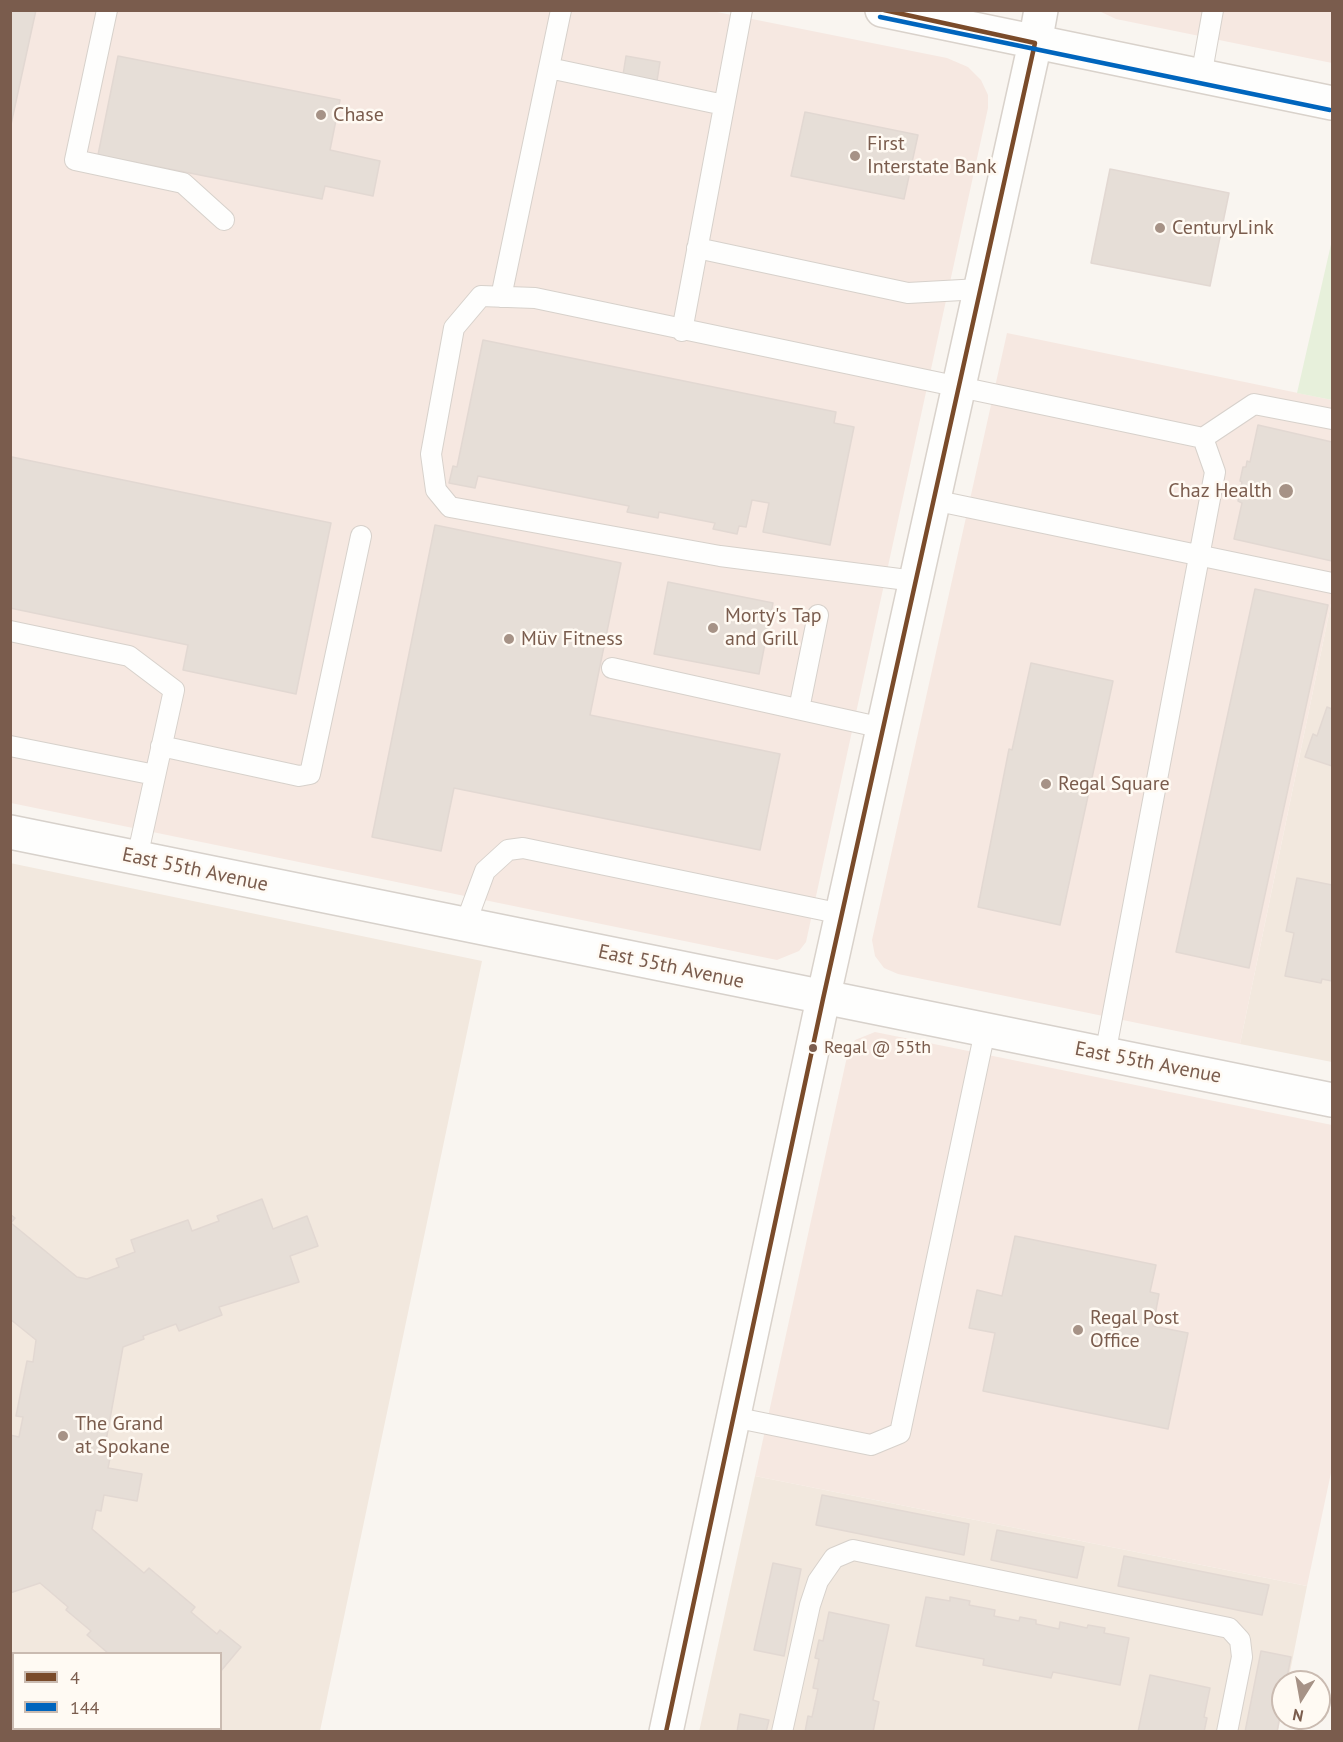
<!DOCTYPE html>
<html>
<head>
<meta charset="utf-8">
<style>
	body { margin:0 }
	#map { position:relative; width:1343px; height:1742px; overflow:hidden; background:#f9f5f0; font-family:"PT Sans",sans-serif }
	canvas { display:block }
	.frame { position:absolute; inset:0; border:12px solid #7a5c4d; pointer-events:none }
	.legend { position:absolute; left:12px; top:1652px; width:210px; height:78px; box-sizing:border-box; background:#fffaf3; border:2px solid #cabbb1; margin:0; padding:8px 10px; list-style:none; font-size:18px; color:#7a5c4d }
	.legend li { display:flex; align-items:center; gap:12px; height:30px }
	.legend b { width:30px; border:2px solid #cabbb1 }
	.north { position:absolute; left:1271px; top:1670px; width:60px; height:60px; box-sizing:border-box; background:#fffaf3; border:2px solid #cabbb1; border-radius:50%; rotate:191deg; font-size:16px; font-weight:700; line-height:24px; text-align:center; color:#7a5c4d }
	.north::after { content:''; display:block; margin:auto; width:21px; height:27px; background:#a69286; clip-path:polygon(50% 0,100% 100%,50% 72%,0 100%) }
</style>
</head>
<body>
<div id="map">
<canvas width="1343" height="1742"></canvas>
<div class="frame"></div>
<ul class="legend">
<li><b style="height:8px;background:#7a4b2a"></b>4</li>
<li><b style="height:8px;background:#0065bd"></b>144</li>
</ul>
<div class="north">N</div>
</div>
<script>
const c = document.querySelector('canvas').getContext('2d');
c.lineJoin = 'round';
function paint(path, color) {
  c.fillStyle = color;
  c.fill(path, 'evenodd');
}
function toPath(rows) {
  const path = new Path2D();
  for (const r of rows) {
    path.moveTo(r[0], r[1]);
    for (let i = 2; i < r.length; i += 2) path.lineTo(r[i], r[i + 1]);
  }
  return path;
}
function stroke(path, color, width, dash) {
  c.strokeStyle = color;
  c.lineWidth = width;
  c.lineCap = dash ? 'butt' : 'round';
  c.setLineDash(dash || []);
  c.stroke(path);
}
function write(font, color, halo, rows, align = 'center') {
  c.font = font + ' "PT Sans",sans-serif';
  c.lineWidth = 5;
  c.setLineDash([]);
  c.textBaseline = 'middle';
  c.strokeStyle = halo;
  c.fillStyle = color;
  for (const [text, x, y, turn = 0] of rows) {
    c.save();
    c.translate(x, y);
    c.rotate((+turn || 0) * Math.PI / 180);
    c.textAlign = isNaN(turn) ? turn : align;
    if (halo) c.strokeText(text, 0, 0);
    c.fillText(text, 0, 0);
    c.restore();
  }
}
const residential = toPath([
	[1332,599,1332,1062,1240,1044],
	[10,863,482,961,320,1731,11,1731],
	[14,1654,220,1654,220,1728,14,1728],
	[755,1476,1307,1586,1288,1682,1283,1682,1283,1708,1278,1731,699,1732]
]);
const commercial = toPath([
	[34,11,712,11,947,58,968,67,981,80,988,95,988,108,806,942,799,951,777,960,11,803,10,124],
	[1099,11,1332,11,1332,63,1116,19],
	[1007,333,1332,400,1332,599,1240,1044,898,974,884,968,875,956,872,940],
	[875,1032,1332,1125,1332,1468,1307,1586,755,1476,848,1052,855,1040]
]);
const green = toPath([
	[1332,240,1332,400,1297,393]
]);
const building = toPath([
	[10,10,36,10,10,129,10,10],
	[118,56,340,100,330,150,380,161,373,196,325,186,322,199,98,155,118,56],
	[626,56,660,62,657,81,623,75,626,56],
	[805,112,918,135,904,199,791,176,805,112],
	[1110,169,1229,193,1210,286,1091,263,1110,169],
	[483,340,836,412,834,423,854,427,830,545,763,532,769,503,752,500,746,527,739,526,737,534,713,529,715,523,659,512,658,518,627,512,629,506,478,476,475,488,449,483,453,466,457,467,483,340],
	[1258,425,1332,442,1332,561,1234,539,1242,503,1238,501,1242,482,1240,481,1243,467,1246,467,1247,461,1250,462,1258,425],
	[12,457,331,523,296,694,183,670,188,645,10,608,12,457],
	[435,525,621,563,590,715,780,754,760,850,454,788,441,851,372,837,435,525],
	[668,582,773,603,759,674,654,654,668,582],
	[1255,589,1328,605,1249,968,1176,952,1255,589],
	[1031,663,1113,681,1060,925,978,907,1009,749,1012,750,1031,663],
	[1327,707,1332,709,1332,766,1305,757,1313,734,1317,736,1327,707],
	[1297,878,1332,885,1332,981,1322,979,1321,983,1285,976,1294,933,1286,931,1297,878],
	[262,1199,273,1229,307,1216,318,1246,290,1256,299,1282,219,1307,222,1315,179,1331,176,1324,143,1336,144,1339,123,1347,104,1452,111,1453,108,1468,142,1474,137,1501,104,1495,101,1511,96,1510,92,1529,144,1573,149,1568,195,1607,191,1612,217,1634,220,1630,241,1647,220,1672,220,1654,109,1654,87,1635,91,1631,66,1610,68,1607,40,1583,10,1593,10,1435,19,1437,23,1417,16,1416,27,1361,33,1362,36,1340,10,1319,10,1214,15,1218,11,1223,77,1277,87,1279,119,1267,116,1259,135,1252,131,1240,188,1220,192,1231,219,1221,217,1216,262,1199],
	[1015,1236,1156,1265,1150,1292,1159,1294,1153,1326,1188,1333,1168,1429,983,1391,995,1333,969,1328,977,1290,1002,1296,1015,1236],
	[822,1495,969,1524,964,1555,816,1525,822,1495],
	[997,1530,1084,1547,1077,1578,991,1560,997,1530],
	[1124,1556,1269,1585,1262,1615,1118,1586,1124,1556],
	[773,1563,801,1569,784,1656,754,1650,773,1563],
	[926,1597,950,1601,950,1597,970,1601,969,1605,995,1610,994,1616,1019,1621,1020,1617,1036,1620,1036,1624,1059,1629,1060,1622,1087,1628,1088,1625,1105,1628,1104,1633,1129,1638,1120,1685,1053,1672,1051,1678,983,1665,984,1659,916,1646,926,1597],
	[829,1612,889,1625,873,1700,879,1702,873,1732,805,1732,808,1716,812,1717,818,1689,813,1688,819,1659,815,1658,819,1640,823,1641,829,1612],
	[1261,1651,1291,1657,1286,1682,1283,1682,1283,1699,1277,1732,1245,1732,1261,1651],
	[1150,1675,1210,1688,1204,1717,1207,1718,1204,1732,1138,1732,1150,1675],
	[740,1714,769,1720,766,1732,737,1732,740,1714]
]);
const service = toPath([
	[107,10,75,160,183,183,224,220],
	[549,68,724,105],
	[1201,77,1213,10],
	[697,248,908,293,980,289],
	[501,297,561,10],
	[682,331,742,10],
	[1203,438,1254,404,1332,419],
	[933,500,1332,583],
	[915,581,720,556,450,507,436,490,431,454,454,328,481,296,535,298,1203,438,1215,472,1105,1055],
	[10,631,129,656,174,690,137,858],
	[612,668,883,728],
	[799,709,818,615],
	[10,746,155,775],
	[161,746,299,776,310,774,361,536],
	[465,925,485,871,508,850,523,848,842,914],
	[733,1417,871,1445,900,1433,985,1031],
	[782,1732,810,1605,818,1581,834,1558,853,1550,1229,1628,1240,1640,1242,1657,1227,1732]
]);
const minor = toPath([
	[10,832,1332,1100]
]);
const tertiary = toPath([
	[1035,43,1041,10]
]);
const secondary = toPath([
	[882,10,1332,103],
	[666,1732,823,999,1035,43]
]);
const bus1 = toPath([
	[884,10,1035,43],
	[666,1732,823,999,1035,43]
]);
const bus2 = toPath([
	[880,17,1330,110]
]);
const markers = [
	[321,115,6,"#a69286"],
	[855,156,6,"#a69286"],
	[1160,228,6,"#a69286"],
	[1286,491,8,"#a69286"],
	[713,628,6,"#a69286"],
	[509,639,6,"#a69286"],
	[1046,784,6,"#a69286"],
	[813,1048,5,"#7a5c4d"],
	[1078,1330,6,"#a69286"],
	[63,1436,6,"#a69286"]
];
const busNames = [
	["Regal @ 55th",824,1048]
];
const poiNames = [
	["Chase",333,115],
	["First",867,144],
	["Interstate Bank",867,167],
	["CenturyLink",1172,228],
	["Chaz Health",1272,491,"right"],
	["Morty's Tap",725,616],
	["and Grill",725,639],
	["Müv Fitness",521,639],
	["Regal Square",1058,784],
	["Regal Post",1090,1318],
	["Office",1090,1341],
	["The Grand",75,1424],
	["at Spokane",75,1447]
];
const streetNames = [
	["East 55th Avenue",195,870,12],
	["East 55th Avenue",671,967,12],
	["East 55th Avenue",1148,1063,11]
];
paint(residential, '#f2e8de');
paint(commercial, '#f6e8e1');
paint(green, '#e7f0db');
paint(building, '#e6ded7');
stroke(building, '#e2d8d2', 1.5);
stroke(service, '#d7d1cb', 22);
stroke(minor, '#d7d1cb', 36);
stroke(tertiary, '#d7d1cb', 36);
stroke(secondary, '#d9d2cb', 36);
stroke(service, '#fefefd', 20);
stroke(minor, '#fefefd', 33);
stroke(tertiary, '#fefefd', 33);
stroke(secondary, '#fefefd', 33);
stroke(bus1, '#7a4b2a', 4.5);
stroke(bus2, '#0065bd', 4.5);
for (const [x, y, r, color] of markers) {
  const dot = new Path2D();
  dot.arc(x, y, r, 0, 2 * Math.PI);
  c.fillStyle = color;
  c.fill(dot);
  stroke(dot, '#fffaf3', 2);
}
write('18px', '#7a5c4d', '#fffaf3', busNames, 'left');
write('20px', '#7a5c4d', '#fffaf3', poiNames, 'left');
write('20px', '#7a5c4d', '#fffaf3', streetNames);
</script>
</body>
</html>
